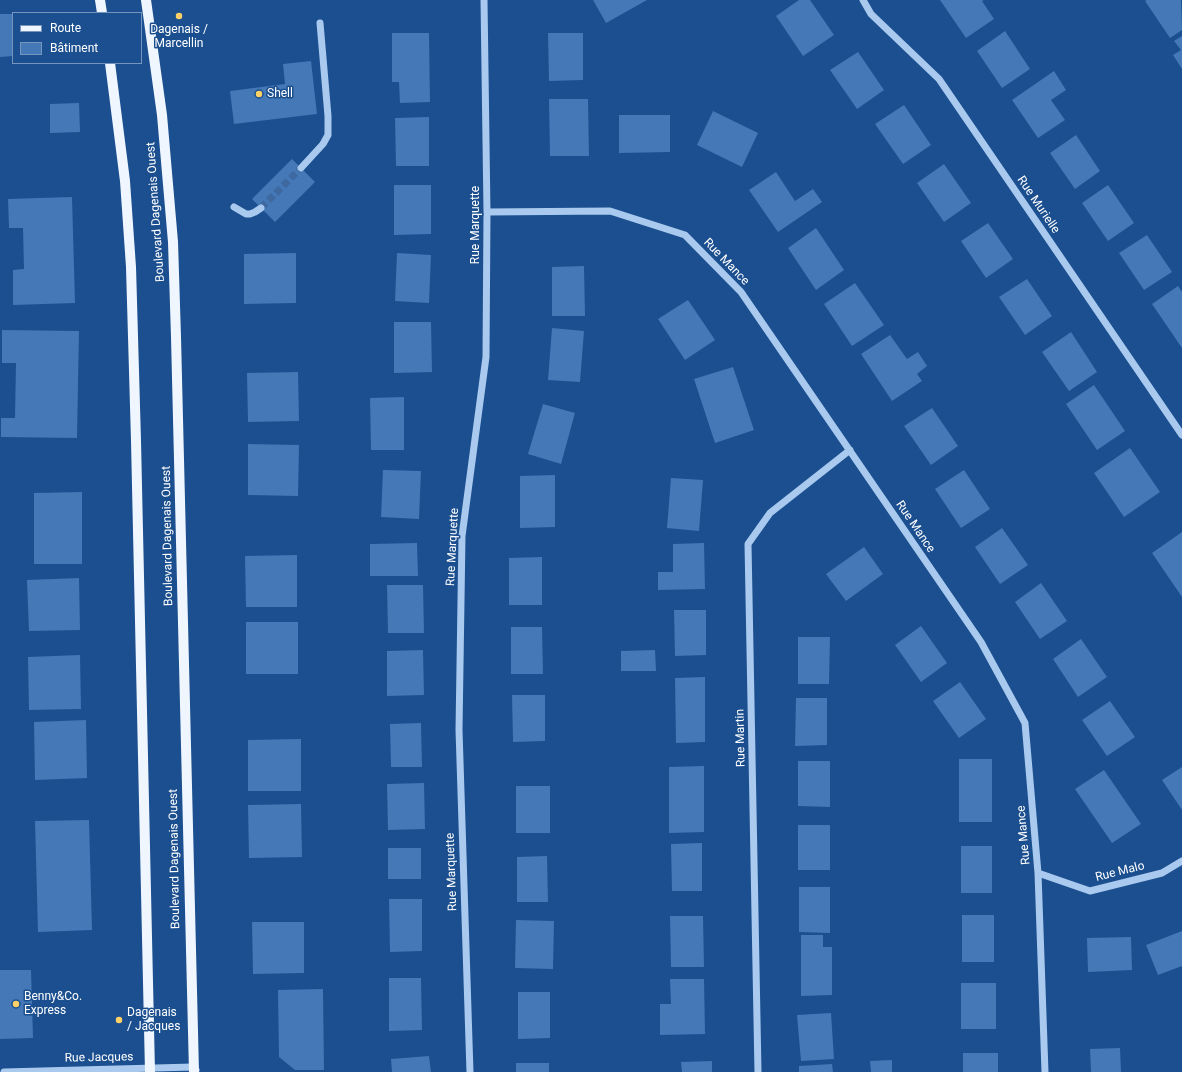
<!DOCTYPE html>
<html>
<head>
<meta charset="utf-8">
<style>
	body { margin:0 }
	#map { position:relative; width:1182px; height:1072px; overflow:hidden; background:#1b4f8f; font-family:Roboto,sans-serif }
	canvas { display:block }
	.legend { position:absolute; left:12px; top:12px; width:130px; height:52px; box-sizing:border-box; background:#1b4f8f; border:1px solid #7695bc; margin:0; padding:5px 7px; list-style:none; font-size:12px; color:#fff }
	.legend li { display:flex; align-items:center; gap:8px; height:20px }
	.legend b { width:20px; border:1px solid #7695bc }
</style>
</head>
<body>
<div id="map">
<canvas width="1182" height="1072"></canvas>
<ul class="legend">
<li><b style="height:5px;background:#f0f6ff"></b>Route</li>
<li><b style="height:11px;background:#4478b7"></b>Bâtiment</li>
</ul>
</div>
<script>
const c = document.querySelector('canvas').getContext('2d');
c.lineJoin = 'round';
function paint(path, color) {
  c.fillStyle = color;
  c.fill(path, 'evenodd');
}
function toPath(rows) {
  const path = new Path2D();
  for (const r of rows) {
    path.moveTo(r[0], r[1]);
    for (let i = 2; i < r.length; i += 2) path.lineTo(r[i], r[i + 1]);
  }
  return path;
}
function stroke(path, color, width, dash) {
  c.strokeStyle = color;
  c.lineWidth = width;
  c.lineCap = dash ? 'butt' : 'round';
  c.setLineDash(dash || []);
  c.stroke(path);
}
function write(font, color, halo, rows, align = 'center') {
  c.font = font + ' Roboto,sans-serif';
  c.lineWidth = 3;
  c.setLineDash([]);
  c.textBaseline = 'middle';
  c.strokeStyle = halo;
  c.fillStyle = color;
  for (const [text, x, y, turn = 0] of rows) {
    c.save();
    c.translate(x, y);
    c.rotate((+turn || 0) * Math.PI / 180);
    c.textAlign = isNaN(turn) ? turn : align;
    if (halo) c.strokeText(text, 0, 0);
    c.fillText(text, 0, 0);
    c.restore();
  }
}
const building = toPath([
	[593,0,647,0,606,23],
	[799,0,810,0,834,35,803,56,776,16],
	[940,0,984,0,982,1,994,19,966,38],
	[1147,0,1181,0,1182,30,1170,38,1145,1],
	[0,14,13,14,13,56,0,57],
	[1005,31,1030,69,1002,88,977,51],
	[392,33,429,33,430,102,400,103,399,82,392,82],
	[548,33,583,33,583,80,549,81],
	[1182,36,1182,69,1173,55,1181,50,1174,41],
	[858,52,884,90,857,109,830,70],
	[311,61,317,114,234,124,230,91,285,84,283,64],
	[1054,71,1066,90,1051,100,1065,120,1038,138,1012,100],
	[549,99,588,99,589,156,550,156],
	[79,103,80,132,50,133,50,104],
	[904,105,931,145,903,164,875,124],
	[713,111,758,133,742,167,697,145],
	[619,115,670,115,670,152,619,153],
	[429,117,429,166,396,166,395,118],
	[1076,135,1100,171,1075,189,1050,153],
	[292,159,315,182,275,222,252,199],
	[944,164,971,203,944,222,917,183],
	[776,172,795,201,813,189,822,202,778,232,749,190],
	[394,185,431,185,431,234,394,235],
	[1108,185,1134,223,1108,241,1082,203],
	[72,197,75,303,13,305,13,270,24,269,23,228,9,228,8,199],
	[988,223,1013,259,986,278,961,241],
	[816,228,844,270,816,290,788,248],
	[1147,235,1172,272,1144,290,1119,253],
	[296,253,296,303,244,304,244,254],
	[397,253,431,255,429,303,395,301],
	[584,266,585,316,552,316,552,267],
	[1027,279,1052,316,1025,335,999,297],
	[855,283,884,325,852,346,824,304],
	[1178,286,1182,292,1182,348,1152,304],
	[688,300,715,340,685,360,658,319],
	[394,322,431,322,432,372,394,373],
	[552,328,584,331,580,382,548,380],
	[2,330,79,331,77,438,1,437,1,418,15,418,16,363,2,363],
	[1071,332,1097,372,1069,391,1042,352],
	[890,335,907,359,918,352,927,366,917,374,922,381,892,401,861,354],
	[733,367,754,430,715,443,694,379],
	[298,372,299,421,248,422,247,373],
	[1094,385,1125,431,1097,450,1066,404],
	[404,397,404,450,371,450,370,398],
	[543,404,575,413,561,464,528,454],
	[932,408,958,446,931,465,904,426],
	[248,444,299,445,298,496,248,495],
	[1130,448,1160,492,1124,517,1094,473],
	[383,470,421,471,419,519,381,517],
	[964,470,990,509,961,528,935,489],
	[555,475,555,527,520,528,520,476],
	[671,478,703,480,699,531,667,528],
	[82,492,82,564,34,564,34,493],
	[1002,528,1028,565,1000,584,975,547],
	[1182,532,1182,597,1152,553],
	[417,543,418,576,370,576,370,544],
	[704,543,705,589,658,590,658,572,673,572,673,544],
	[864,547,883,574,846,601,826,574],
	[297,555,297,607,246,607,245,556],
	[542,557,542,605,509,605,509,558],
	[79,578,80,630,29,631,27,580],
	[1041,583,1067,621,1040,639,1015,602],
	[387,585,423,585,424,633,388,633],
	[674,610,706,610,706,655,675,656],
	[246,622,298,622,298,674,246,674],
	[921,626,947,663,921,682,895,645],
	[511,627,542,627,543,674,511,674],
	[798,637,830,637,829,684,798,684],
	[1081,639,1107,677,1078,697,1053,659],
	[423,650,424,695,387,696,387,651],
	[655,650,656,671,621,671,621,651],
	[80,655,81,709,29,710,28,657],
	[705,677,705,742,676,743,675,678],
	[960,682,986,719,959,738,933,701],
	[512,695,545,695,545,741,513,742],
	[796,698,827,698,827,745,795,746],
	[1110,701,1135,737,1107,756,1082,720],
	[86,720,87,778,35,780,34,722],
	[421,723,422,767,391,767,390,724],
	[301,739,301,791,248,791,248,740],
	[959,759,992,759,992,822,959,822],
	[798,761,830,761,830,807,798,806],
	[704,766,704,832,669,833,669,767],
	[1182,767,1182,810,1162,780],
	[1104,770,1141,824,1112,843,1075,789],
	[424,783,425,829,388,830,387,784],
	[516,786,550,786,550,833,516,833],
	[301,804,302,857,249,858,248,805],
	[89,820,92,930,38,932,35,821],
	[798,825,830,825,830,870,798,870],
	[702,843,702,891,672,891,671,844],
	[961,846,992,846,992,893,961,893],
	[388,848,421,848,421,879,388,879],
	[547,856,548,902,517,902,517,857],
	[799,887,830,887,830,933,799,932],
	[389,899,422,899,422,951,390,952],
	[962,915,994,915,994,962,962,962],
	[670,916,703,916,704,967,671,967],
	[516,920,554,921,553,969,515,968],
	[252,922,304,922,304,973,253,974],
	[1182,931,1182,966,1158,975,1146,945],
	[801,935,823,935,823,947,832,947,832,995,801,996],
	[1131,937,1132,970,1088,972,1087,938],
	[0,970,31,970,33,1038,0,1039],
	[389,978,421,978,422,1030,389,1031],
	[670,979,704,979,705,1034,660,1035,660,1004,671,1004],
	[961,983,996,983,996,1029,961,1029],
	[323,989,324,1070,295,1070,279,1057,278,990],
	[518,992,550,992,550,1038,518,1039],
	[831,1013,834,1059,801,1061,797,1015],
	[1120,1048,1121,1072,1091,1072,1090,1049],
	[963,1053,998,1053,998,1072,963,1072],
	[429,1056,431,1072,392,1072,391,1059],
	[892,1060,892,1072,871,1072,870,1061],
	[712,1061,712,1072,682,1072,681,1062],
	[516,1063,549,1063,549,1072,516,1072],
	[832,1064,833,1072,799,1072,799,1066]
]);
const minorTunnel = toPath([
	[261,208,301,168]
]);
const minor = toPath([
	[863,0,871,14,939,79,1182,435],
	[301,168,323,144,328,135,328,116,320,23],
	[234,207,246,214,250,214,255,212,261,208],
	[487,212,610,211,685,235,741,292,981,642,1025,723,1038,873,1045,1072],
	[1038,873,1090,891,1162,873,1182,861],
	[4,1072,193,1067,196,1070],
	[470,1072,459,730,462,536,486,357,487,212,484,0],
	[758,1072,748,544,770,513,850,450]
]);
const major = toPath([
	[100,0,102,13],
	[146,0,162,115,173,242,176,337,194,1072],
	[110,63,125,181,131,267,136,441,150,1072]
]);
const markers = [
	[179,16,4,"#ffd166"],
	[259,94,4,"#ffd166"],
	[16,1004,4,"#ffd166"],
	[119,1020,4,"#ffd166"]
];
const poiNames = [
	["Dagenais /",179,30,"center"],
	["Marcellin",179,44,"center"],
	["Shell",267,94],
	["Benny&Co.",24,997],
	["Express",24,1011],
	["Dagenais",127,1013],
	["/ Jacques",127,1027]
];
const streetNames = [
	["Rue Murielle",1038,205,56],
	["Boulevard Dagenais Ouest",156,212,-94],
	["Rue Marquette",476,225,-90],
	["Rue Mance",726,262,46],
	["Rue Mance",915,527,56],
	["Boulevard Dagenais Ouest",168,536,-91],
	["Rue Marquette",453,547,-87],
	["Rue Martin",741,738,-91],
	["Rue Mance",1024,835,-95],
	["Boulevard Dagenais Ouest",175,859,-91],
	["Rue Marquette",452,872,-92],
	["Rue Malo",1120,872,-14],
	["Rue Jacques",99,1058,-1]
];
paint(building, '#4478b7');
stroke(minorTunnel, '#3d69a0', 7, [7, 3.5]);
stroke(minor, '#a9c9ee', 7);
stroke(major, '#f0f6ff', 10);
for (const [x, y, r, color] of markers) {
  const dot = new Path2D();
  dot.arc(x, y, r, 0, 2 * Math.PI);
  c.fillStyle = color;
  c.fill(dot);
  stroke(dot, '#1b4f8f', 1.5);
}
write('12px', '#fff', '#1b4f8f', poiNames, 'left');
write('12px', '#fff', '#1b4f8f', streetNames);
</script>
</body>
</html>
